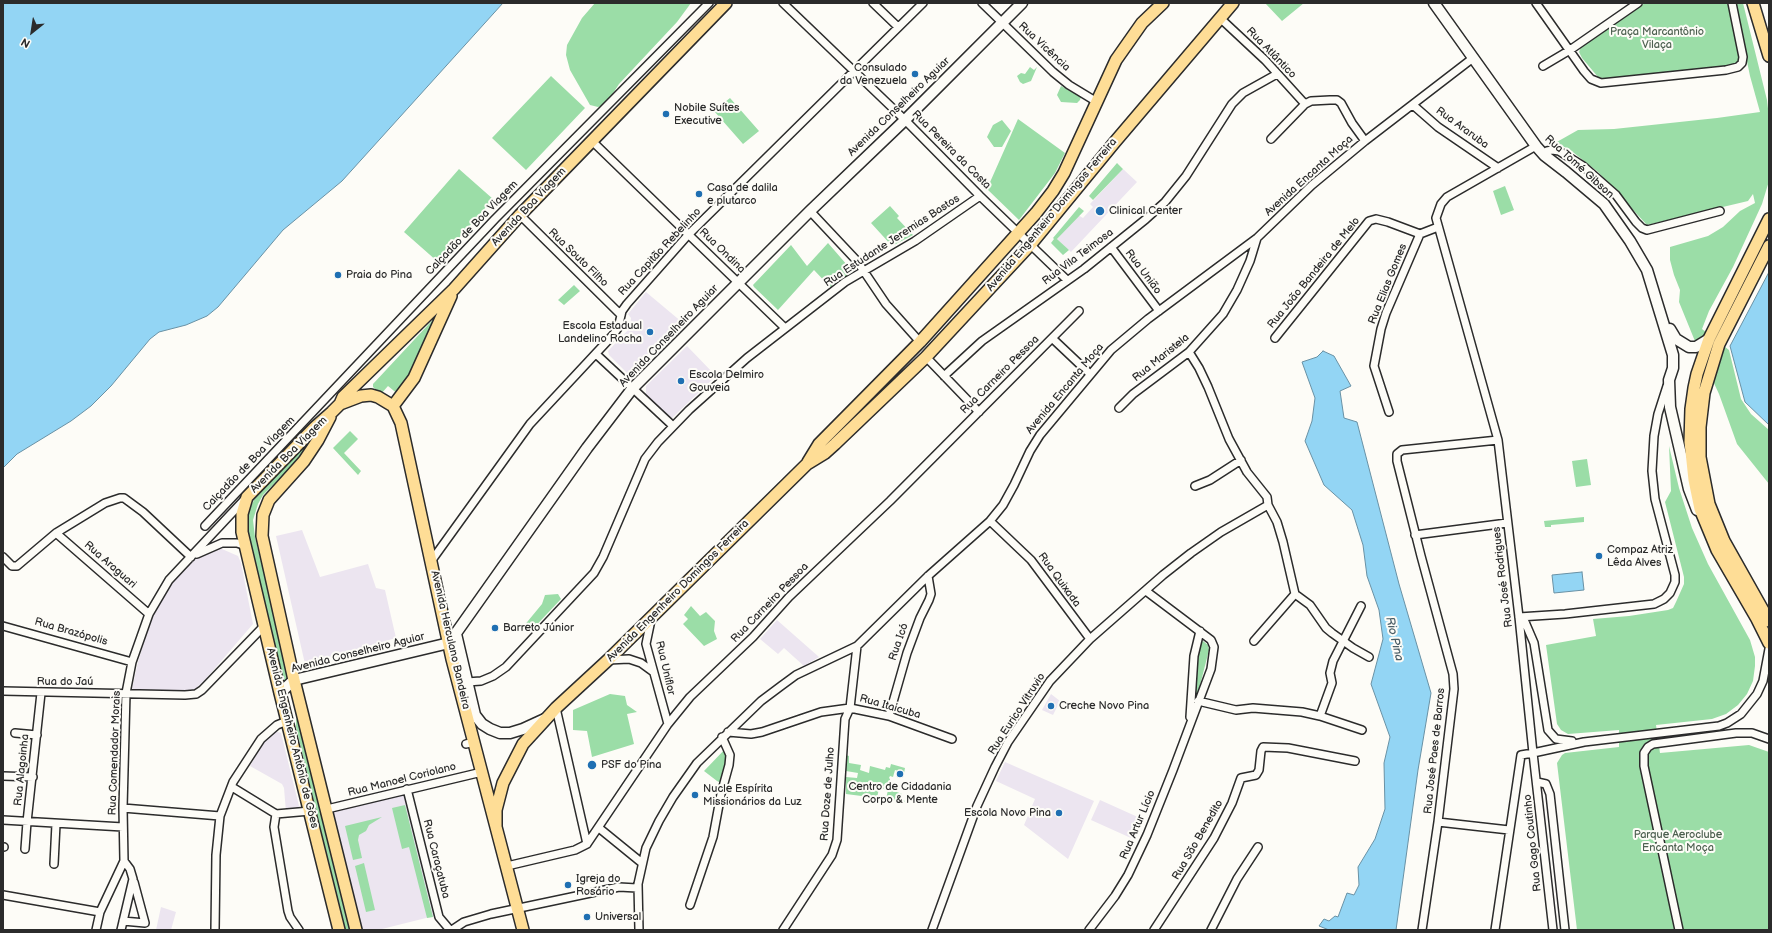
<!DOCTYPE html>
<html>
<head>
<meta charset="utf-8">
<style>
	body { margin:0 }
	#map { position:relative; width:1772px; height:933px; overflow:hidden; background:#fdfcf7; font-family:"Balsamiq Sans",sans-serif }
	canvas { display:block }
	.frame { position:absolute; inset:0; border:4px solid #2b2b2b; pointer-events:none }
	.north { position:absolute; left:12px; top:12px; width:40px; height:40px; -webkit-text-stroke:3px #fdfcf7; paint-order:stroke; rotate:210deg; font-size:11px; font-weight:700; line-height:16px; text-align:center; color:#2b2b2b }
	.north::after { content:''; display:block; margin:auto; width:14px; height:18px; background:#2b2b2b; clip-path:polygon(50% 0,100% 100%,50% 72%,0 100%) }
</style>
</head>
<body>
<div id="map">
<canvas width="1772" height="933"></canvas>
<div class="frame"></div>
<div class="north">N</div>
</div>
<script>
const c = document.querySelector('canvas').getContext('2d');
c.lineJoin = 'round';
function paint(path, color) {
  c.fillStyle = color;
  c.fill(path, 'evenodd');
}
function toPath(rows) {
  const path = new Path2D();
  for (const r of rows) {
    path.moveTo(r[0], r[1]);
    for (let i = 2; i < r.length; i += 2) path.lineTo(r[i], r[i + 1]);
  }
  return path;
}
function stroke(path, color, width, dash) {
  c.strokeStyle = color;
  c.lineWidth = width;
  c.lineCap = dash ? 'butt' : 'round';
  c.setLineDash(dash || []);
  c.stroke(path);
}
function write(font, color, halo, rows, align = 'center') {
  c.font = font + ' "Balsamiq Sans",sans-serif';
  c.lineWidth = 4;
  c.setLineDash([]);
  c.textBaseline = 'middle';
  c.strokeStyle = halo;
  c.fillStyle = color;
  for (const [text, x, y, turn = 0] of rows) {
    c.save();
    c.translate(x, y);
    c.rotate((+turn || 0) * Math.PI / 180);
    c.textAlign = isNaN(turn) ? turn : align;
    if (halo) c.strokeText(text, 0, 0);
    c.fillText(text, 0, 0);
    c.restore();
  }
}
const built = toPath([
	[1123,169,1137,182,1071,252,1057,239,1078,215,1083,218,1093,207,1090,204],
	[646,292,683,323,628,374,609,355,608,351,630,328,631,318,628,314],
	[687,346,716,376,672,418,646,396,646,386],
	[302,530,320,577,368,564,376,588,385,590,396,638,305,664,276,536],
	[217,549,222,549,238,556,241,563,253,624,204,681,194,690,184,692,132,689,138,662,152,616,161,598,171,582,192,560],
	[777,620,819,657,804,666,784,648,778,654,760,639],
	[1051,694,1060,701,1053,715,1042,710],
	[275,731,281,733,300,810,286,812,284,788,282,784,250,766,267,736],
	[1005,762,1094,801,1068,859,1024,825,1035,799,996,781],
	[406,793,438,915,378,930,357,930,329,812],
	[1100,800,1140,818,1131,838,1091,820],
	[161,907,176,912,171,930,156,930]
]);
const green = toPath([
	[595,3,691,3,677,22,619,84,606,104,598,107,590,105,570,70,566,55,567,45,582,18],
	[1265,3,1304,3,1282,21],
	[1645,3,1731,3,1740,60,1736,66,1607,79,1598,77,1582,58,1579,52,1581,47],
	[1735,3,1743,3,1767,100,1769,117,1769,181,1762,204,1733,267,1709,311,1702,329,1729,350,1741,399,1751,414,1769,430,1769,484,1737,444,1719,394,1699,351,1679,302,1680,290,1674,275,1670,260,1670,247,1708,236,1723,227,1740,211,1755,203,1753,194,1748,201,1647,225,1598,172,1569,149,1555,143,1578,130,1614,129,1717,118,1760,112,1750,76],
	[1030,67,1034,70,1037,67,1031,81,1023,84,1020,82,1017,76,1021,73,1025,74],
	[551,76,585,108,526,170,492,138],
	[1061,86,1081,97,1080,100,1077,103,1061,102,1057,95],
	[730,98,759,131,743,144,714,111],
	[1018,119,1065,153,1055,173,1019,220,987,189],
	[1002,120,1011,131,1002,147,994,147,987,137,993,125],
	[1117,163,1123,169,1093,200,1089,196],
	[459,169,493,199,438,262,404,232],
	[1505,186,1514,210,1501,215,1493,191],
	[890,206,899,216,897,218,913,235,892,246,871,223],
	[1079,207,1084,211,1057,239,1069,250,1063,255,1051,243,1054,239,1053,238],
	[828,243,854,273,830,287,814,270,778,310,754,287,753,285,791,245,807,266],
	[574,285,580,291,564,305,558,300],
	[441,311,412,372,407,378,407,383,399,395,388,386,381,394,373,387,373,384],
	[350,431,358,439,344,453,361,471,358,475,333,448],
	[313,438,297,461,263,495,258,504,253,520,255,537,290,679,285,685,249,537,248,519,250,508,258,492],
	[1669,446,1679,488,1692,528,1708,564,1750,640,1755,657,1755,666,1753,681,1747,694,1738,705,1726,714,1712,719,1656,725,1660,753,1749,745,1769,752,1769,930,1577,930,1557,763,1562,755,1565,753,1619,747,1619,730,1568,734,1561,730,1557,724,1546,645,1596,636,1593,619,1629,616,1668,610,1673,608,1676,602,1684,584,1684,577,1665,502,1671,491],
	[1587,459,1591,485,1576,487,1572,461],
	[1584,517,1584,522,1551,525,1551,527,1545,527,1544,521],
	[558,594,561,599,529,633,523,627,542,604,545,595],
	[691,606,700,616,706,612,715,621,714,631,717,639,704,646,683,624,688,619,684,615],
	[1203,641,1208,645,1209,650,1197,697,1195,698,1194,697,1197,659,1201,642],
	[610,694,625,696,627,705,637,712,627,714,634,744,592,757,587,731,573,730,573,710],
	[299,714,351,930,345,930,296,727,296,720],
	[727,747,729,758,725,785,717,781,704,771],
	[846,755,849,756,849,763,861,765,860,770,869,773,870,766,885,770,886,767,890,768,891,764,905,768,904,773,895,770,893,777,890,776,889,778,890,779,889,789,902,794,900,799,905,801,904,802,886,799,888,790,879,788,877,798,846,794,846,777,857,778,858,773,846,771],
	[405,805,433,917,427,918,409,847,402,849,392,808],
	[382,817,369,825,366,831,359,835,358,840,362,858,353,860,345,826],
	[364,863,375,910,366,912,355,866]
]);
const water = toPath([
	[3,3,503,3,342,181,283,230,218,307,207,316,186,325,159,332,150,339,111,386,91,406,71,421,17,454,3,468,3,3],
	[1769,272,1769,425,1745,402,1730,346,1769,272],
	[1323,351,1334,356,1351,386,1340,391,1344,418,1357,422,1399,584,1431,693,1418,770,1396,930,1329,930,1319,926,1324,919,1329,921,1335,916,1338,917,1347,893,1354,895,1359,885,1358,867,1375,839,1385,809,1384,763,1390,737,1371,684,1383,639,1379,610,1367,576,1363,545,1352,510,1324,485,1305,441,1312,421,1315,398,1302,362,1317,357,1323,351],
	[1582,572,1584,590,1554,593,1552,575,1582,572]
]);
const street = toPath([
	[783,3,905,120,980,196,1067,280],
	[873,3,898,27],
	[982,3,1053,72,1069,85,1097,102],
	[1536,3,1584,71,1591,79,1601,83,1726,70,1738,67,1742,63,1743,57,1732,3],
	[1220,18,1265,60,1305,104],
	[1543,66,1570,50,1638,3],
	[1413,105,1438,127,1498,168],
	[1271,139,1305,104,1311,101,1330,100,1337,100,1341,103,1352,123,1365,141],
	[592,141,785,328],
	[1544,155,1547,151,1552,150,1559,151,1583,166,1616,195,1636,222,1642,228,1647,230,1720,211],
	[810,211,857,261,886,304,920,342],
	[520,215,621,315],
	[1111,247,1159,311],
	[1275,338,1369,221,1376,219,1388,222,1420,234,1438,227],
	[1053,339,1090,374],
	[1189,352,1199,368,1208,387,1229,439,1247,472,1267,497,1268,505,1277,522,1283,542,1295,594,1310,605,1326,628,1332,633,1353,648,1369,657],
	[596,354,673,426],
	[926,357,979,412],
	[944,376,982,341,1084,269,1146,219,1165,202,1186,176,1232,104,1243,93,1277,74],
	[1119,408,1133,394,1189,352,1223,314,1237,290,1250,261,1257,238],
	[1389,412,1374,366,1381,329,1386,313,1420,234],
	[1195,486,1210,480,1241,460],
	[990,521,1031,560,1090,639],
	[205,526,495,219,709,3],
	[56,533,149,614],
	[1415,535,1507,523],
	[197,554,222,543,237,543,246,546],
	[3,557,12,566,17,566,56,533,105,503,120,498,124,498,143,512,191,557],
	[432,560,530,424,613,335,618,328,622,311,627,304,688,235,923,3],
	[1519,617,1565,614,1654,604,1664,599,1670,593,1675,582,1675,575,1655,499,1652,471,1654,436,1658,414,1667,386],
	[1519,617,1525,622,1534,643,1548,730,1556,739,1572,741],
	[651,620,646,644,668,724],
	[3,626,132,662],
	[1254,641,1295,594],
	[608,660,629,659,641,663,652,671],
	[467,682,481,681,493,676,506,667,594,573,603,557,645,459,658,442,689,410,747,358,845,282,915,241,980,196],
	[3,691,185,695,196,694,202,690,264,626],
	[1198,701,1236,710,1253,708,1302,712,1320,716,1362,730],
	[556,708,587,844],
	[889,716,907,653,920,618,929,600,931,594,928,576],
	[1320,716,1332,683,1330,673,1333,661,1361,606],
	[1190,717,1194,656,1200,631],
	[728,732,751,734,762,732,821,712,850,708,889,716,952,739],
	[15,733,37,735],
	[466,744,474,742],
	[3,776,33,777],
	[1537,782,1546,784,1550,794,1565,930],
	[232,787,276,814],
	[407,789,439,917,450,930],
	[123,808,220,816],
	[327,809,482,772],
	[3,820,123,827],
	[1438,822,1509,830],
	[599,828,642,863],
	[3,847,4,847],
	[25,849,27,822,41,693],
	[54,864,56,824],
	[507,866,575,850,587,844,668,724,690,697,753,637,789,597,890,501,1079,311],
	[3,895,100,912],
	[690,905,713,837,721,794,729,765,730,755,722,737],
	[123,921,145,923,134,882],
	[96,930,100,912,124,861,123,808,126,693,132,662,149,614,169,580,245,499],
	[121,930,133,879,130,869,124,861],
	[215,930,216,855,220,816,233,782,261,739,277,725,287,721],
	[299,930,290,917,288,911,274,827,276,814,310,811],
	[452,930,464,922,491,914,619,887,637,888],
	[639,930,638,884,646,848,659,821,673,797,697,763,761,701,781,686,796,675,857,646,928,576,990,521,1003,505,1014,485,1030,451,1040,435,1111,350,1148,319,1257,238,1312,185,1365,141,1473,58],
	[783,930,832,855,837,840,845,719,850,708,857,646],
	[932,930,977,806,995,767,1008,742,1050,681,1090,639,1163,575,1191,553,1221,532,1268,505],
	[1089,930,1115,896,1128,875,1147,835,1173,770,1211,669,1214,647,1211,640,1146,591],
	[1154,930,1214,838,1232,803,1241,778,1256,775,1259,770,1261,751,1263,747,1288,748,1355,761],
	[1211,930,1237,879,1258,847],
	[1422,930,1438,822,1454,689,1453,674,1421,556,1397,461,1397,454,1402,450,1498,440],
	[1495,930,1521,755,1533,753,1519,617,1498,440,1436,218,1441,204,1447,197,1536,146],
	[1553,930,1533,753,1584,742,1719,726,1727,723,1741,714,1757,694,1763,681,1769,649],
	[1679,930,1644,766,1644,753,1648,747,1653,744,1736,733,1752,733,1769,739]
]);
const secondary = toPath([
	[1434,3,1536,146,1544,155,1566,172,1604,204,1630,241,1647,270,1673,355,1673,368,1669,380,1670,407,1689,489,1697,510],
	[1670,329,1676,339,1689,347,1696,347,1709,339],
	[456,634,475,715,482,724,490,729,500,733,510,733,523,729,547,718],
	[280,693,294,680,449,643,587,448,632,389,810,211,905,120,1022,3]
]);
const primary = toPath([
	[1753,3,1769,56],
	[1769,219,1709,339,1697,374,1694,388,1691,409,1690,442,1694,480,1700,509,1717,550,1757,619,1769,643],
	[1769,246,1719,344,1704,393,1700,427,1700,457,1709,504,1724,541,1769,621],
	[340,404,361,396,371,395,378,397,393,406,401,423,452,659,523,930],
	[393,406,414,378,451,296],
	[330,417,318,440,304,461,269,500,263,515,262,536,294,680,356,930],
	[808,462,819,444,920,342,1036,213,1053,191,1064,173,1116,60,1142,23,1163,3],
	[496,826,496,810,503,783,523,744,556,708,608,660,807,464,825,453,835,444,926,357,1031,244,1114,143,1233,3],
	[339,930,280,693,242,532,242,514,247,497,315,427,332,412,340,404,343,397,454,289,520,215,726,3]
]);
const markers = [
	[915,74,4,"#1f6fb2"],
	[666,114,4,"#1f6fb2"],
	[699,194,4,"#1f6fb2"],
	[1100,211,5,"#1f6fb2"],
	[338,275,4,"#1f6fb2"],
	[650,332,4,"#1f6fb2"],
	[681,381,4,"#1f6fb2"],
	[1599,556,4,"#1f6fb2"],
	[495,628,4,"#1f6fb2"],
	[1051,706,4,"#1f6fb2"],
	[592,765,5,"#1f6fb2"],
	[900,774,4,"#1f6fb2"],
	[695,795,4,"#1f6fb2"],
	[1059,813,4,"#1f6fb2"],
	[568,885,4,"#1f6fb2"],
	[587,917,4,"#1f6fb2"]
];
const parkNames = [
	["Praça Marcantônio",1657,32],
	["Vilaça",1657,45],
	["Parque Aeroclube",1678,835],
	["Encanta Moça",1678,848]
];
const streetNames = [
	["Rua Vicência",1044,47,43],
	["Rua Atlântico",1271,53,46],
	["Avenida Conselheiro Aguiar",899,107,-44],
	["Rua Araruba",1462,128,36],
	["Rua Pereira da Costa",951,150,45],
	["Rua Tomé Gibson",1579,167,42],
	["Avenida Encanta Moça",1309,176,-42],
	["Avenida Boa Viagem",529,207,-47],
	["Avenida Engenheiro Domingos Ferreira",1052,215,-50],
	["Calçadão de Boa Viagem",472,228,-46],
	["Rua Estudante Jeremias Bastos",892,241,-33],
	["Rua Ondina",722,251,44],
	["Rua Capitão Rebelinho",660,252,-47],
	["Rua Vila Teimosa",1078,257,-37],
	["Rua Souto Filho",578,258,44],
	["Rua União",1143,272,53],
	["Rua João Bandeira de Melo",1314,273,-51],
	["Rua Elias Gomes",1388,284,-68],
	["Avenida Conselheiro Aguiar",669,336,-46],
	["Rua Maristela",1161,358,-39],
	["Rua Carneiro Pessoa",1000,375,-45],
	["Avenida Encanta Moça",1065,389,-50],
	["Avenida Boa Viagem",289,455,-45],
	["Calçadão de Boa Viagem",249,464,-46],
	["Rua Araguari",110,565,41],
	["Rua José Rodrigues",1503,577,-97],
	["Rua Quixada",1059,580,54],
	["Avenida Engenheiro Domingos Ferreira",678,591,-45],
	["Rua Carneiro Pessoa",770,603,-46],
	["Rua Brazópolis",71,632,16],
	["Avenida Herculano Bandeira",450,640,77],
	["Rua Icó",899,642,-71],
	["Avenida Conselheiro Aguiar",358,653,-14],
	["Rua Uniflor",665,668,77],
	["Rua do Jaú",65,682],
	["Rua Itaicuba",890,707,16],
	["Rua Eurico Vitruvio",1017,714,-57],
	["Avenida Engenheiro Antônio de Góes",292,738,76],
	["Rua José Paes de Barros",1435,751,-84],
	["Rua Comendador Morais",115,753,-88],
	["Rua Alagoinha",22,770,-84],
	["Rua Manoel Coriolano",402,780,-14],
	["Rua Doze de Julho",828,794,-86],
	["Rua Artur Lício",1138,825,-67],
	["Rua São Benedito",1198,840,-60],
	["Rua Gago Coutinho",1533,843,-96],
	["Rua Caraçatuba",436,859,76]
];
const poiNames = [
	["Consulado",907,68,"right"],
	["da Venezuela",907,81,"right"],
	["Nobile Suítes",674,108],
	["Executive",674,121],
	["Casa de dalila",707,188],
	["e plutarco",707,201],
	["Clinical Center",1109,211],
	["Praia do Pina",346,275],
	["Escola Estadual",642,326,"right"],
	["Landelino Rocha",642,339,"right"],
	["Escola Delmiro",689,375],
	["Gouveia",689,388],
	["Compaz Atriz",1607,550],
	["Lêda Alves",1607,563],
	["Barreto Júnior",503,628],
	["Creche Novo Pina",1059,706],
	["PSF do Pina",601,765],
	["Centro de Cidadania",900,787,"center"],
	["Corpo & Mente",900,800,"center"],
	["Nucle Espírita",703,789],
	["Missionários da Luz",703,802],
	["Escola Novo Pina",1051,813,"right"],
	["Igreja do",576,879],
	["Rosário",576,892],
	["Universal",595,917]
];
const waterNames = [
	["Rio Pina",1394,639,77]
];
paint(built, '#ece5f0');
paint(green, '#9bdda7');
paint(water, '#93d5f4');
stroke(water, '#6991a4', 1);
stroke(street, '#2b2b2b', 10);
stroke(secondary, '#2b2b2b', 13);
stroke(primary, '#2b2b2b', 14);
stroke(street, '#fdfcf7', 7);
stroke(secondary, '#fdfcf7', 10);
stroke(primary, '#fedd96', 11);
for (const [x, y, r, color] of markers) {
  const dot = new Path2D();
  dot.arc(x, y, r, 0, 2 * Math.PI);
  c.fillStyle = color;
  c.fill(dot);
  stroke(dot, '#fdfcf7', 1.5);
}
write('11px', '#4d6050', '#fdfcf7', parkNames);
write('11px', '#2b2b2b', '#fdfcf7', streetNames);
write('11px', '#2b2b2b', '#fdfcf7', poiNames, 'left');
write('italic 12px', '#4a5e67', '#fdfcf7', waterNames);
</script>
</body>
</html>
